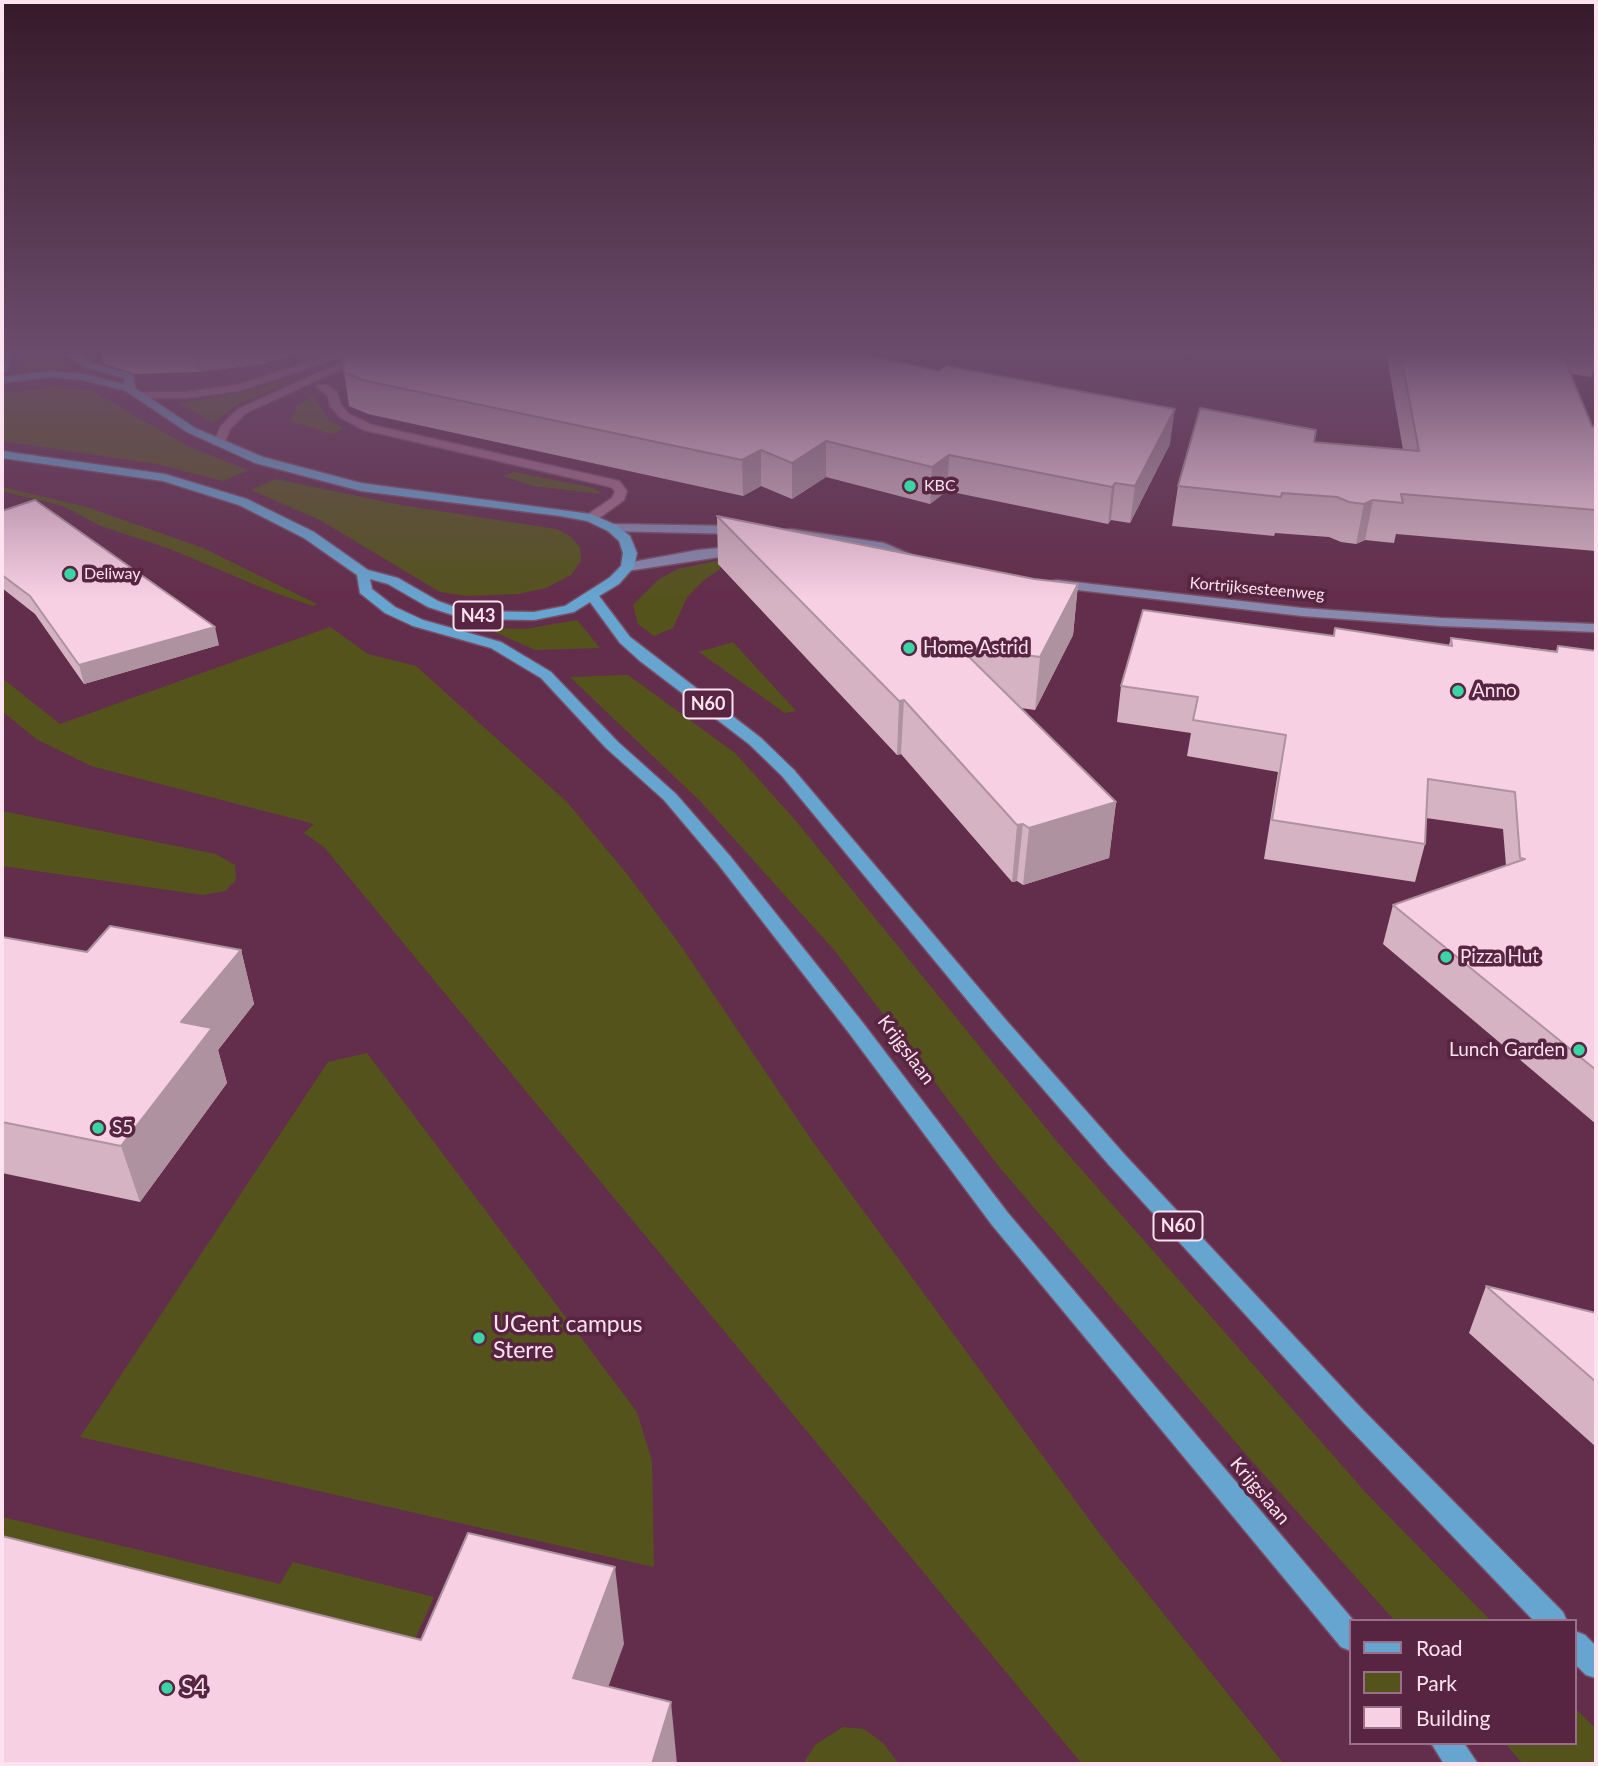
<!DOCTYPE html>
<html>
<head>
<meta charset="utf-8">
<style>
	body { margin:0 }
	#map { position:relative; width:1598px; height:1766px; overflow:hidden; background:#632e4b; font-family:Lato,sans-serif }
	canvas { display:block }
	.frame { position:absolute; inset:0; border:4px solid #fde2ef; pointer-events:none }
	.legend { position:absolute; left:1349px; top:1619px; width:228px; height:126px; box-sizing:border-box; background:#572441; border:2px solid #997087; margin:0; padding:9px 12px; list-style:none; font-size:21px; color:#fde2ef }
	.legend li { display:flex; align-items:center; gap:14px; height:35px }
	.legend b { width:35px; border:2px solid #997087 }
</style>
</head>
<body>
<div id="map">
<canvas width="1598" height="1766"></canvas>
<div class="frame"></div>
<ul class="legend">
<li><b style="height:9px;background:#67a5d1"></b>Road</li>
<li><b style="height:19px;background:#55531c"></b>Park</li>
<li><b style="height:19px;background:#f8d0e3"></b>Building</li>
</ul>
</div>
<script>
const c = document.querySelector('canvas').getContext('2d');
c.lineJoin = 'round';
function paint(path, color) {
  c.fillStyle = color;
  c.fill(path, 'evenodd');
}
function toPath(rows) {
  const path = new Path2D();
  for (const r of rows) {
    path.moveTo(r[0], r[1]);
    for (let i = 2; i < r.length; i += 2) path.lineTo(r[i], r[i + 1]);
  }
  return path;
}
function stroke(path, color, width, dash) {
  c.strokeStyle = color;
  c.lineWidth = width;
  c.lineCap = dash ? 'butt' : 'round';
  c.setLineDash(dash || []);
  c.stroke(path);
}
function write(font, color, halo, rows, align = 'center') {
  c.font = font + ' Lato,sans-serif';
  c.lineWidth = 7;
  c.setLineDash([]);
  c.textBaseline = 'middle';
  c.strokeStyle = halo;
  c.fillStyle = color;
  for (const [text, x, y, turn = 0] of rows) {
    c.save();
    c.translate(x, y);
    c.rotate((+turn || 0) * Math.PI / 180);
    c.textAlign = isNaN(turn) ? turn : align;
    if (halo) c.strokeText(text, 0, 0);
    c.fillText(text, 0, 0);
    c.restore();
  }
}
const green = toPath([
	[25,352,48,352,74,369,25,369],
	[285,380,293,382,240,403,213,423,180,403,249,391],
	[50,387,91,390,187,446,248,470,223,481,157,464,2,441,2,394],
	[313,396,329,421,345,428,332,434,290,421,297,406],
	[514,472,594,488,602,494,533,486,504,476],
	[275,479,401,505,556,529,570,536,580,547,581,561,571,575,546,588,518,594,467,596,440,592,320,520,251,490],
	[2,487,87,507,203,548,317,604,313,606,270,591,170,549,101,526,63,506,2,491],
	[721,560,720,569,704,580,687,597,673,628,654,636,638,624,633,605,659,579,678,569],
	[577,620,600,648,535,650,486,628,525,629],
	[330,627,368,654,416,666,567,802,627,874,681,946,810,1138,1102,1537,1284,1764,1082,1764,324,847,304,833,314,824,91,766,36,739,2,711,2,678,60,724],
	[733,642,796,711,785,713,699,652],
	[628,675,735,753,796,821,1059,1144,1367,1494,1491,1621,1395,1621,1251,1460,1000,1168,835,951,700,801,570,677],
	[2,811,216,854,235,865,236,880,225,891,203,895,2,866],
	[367,1053,637,1412,652,1461,654,1567,80,1437,328,1062],
	[2,1517,280,1584,293,1562,434,1597,397,1679,2,1581],
	[1575,1708,1596,1729,1596,1764,1523,1764,1505,1743,1575,1743],
	[843,1727,864,1729,883,1743,899,1764,803,1764,815,1745]
]);
const minor = toPath([
	[318,385,326,385,337,392,341,405,349,414,372,425,619,481,627,491,624,500,595,521,587,521,587,515,612,498,615,491,611,487,364,430,341,418,330,406,328,396,317,387,318,385]
]);
const tertiary = toPath([
	[344,351,361,351,238,391,186,398,136,398,131,395,136,392,186,392,237,385,344,351],
	[366,351,381,351,246,413,230,429,223,446,213,444,221,426,238,409,366,351]
]);
const secondary = toPath([
	[612,524,739,526,745,530,739,534,608,531,606,528,612,524],
	[791,529,884,543,921,559,914,563,858,545,786,536,786,530,791,529],
	[741,546,746,547,746,553,627,571,620,567,627,563,698,550,741,546],
	[1057,580,1302,608,1441,618,1596,624,1596,632,1441,626,1302,616,1052,587,1052,581,1057,580]
]);
const primary = toPath([
	[2,351,7,351,10,358,7,371,2,374,2,351],
	[59,351,72,351,92,363,133,374,135,388,195,428,263,457,361,483,591,514,616,525,630,536,637,553,634,567,619,584,599,596,630,637,761,738,794,770,1006,1020,1125,1155,1363,1410,1563,1612,1567,1621,1534,1621,1345,1424,1109,1165,992,1030,782,776,749,744,640,661,620,643,590,602,574,612,534,620,465,619,428,607,388,584,370,579,372,589,395,607,423,620,501,642,551,672,618,742,676,794,730,856,863,1023,1008,1213,1354,1621,1351,1621,1351,1651,1341,1647,992,1225,849,1033,718,864,664,800,606,748,541,678,491,648,413,626,385,613,360,593,357,575,304,538,239,505,163,481,2,458,2,451,165,474,247,499,314,532,368,570,398,578,438,601,466,611,534,612,565,606,609,578,621,566,623,553,619,541,608,531,587,521,560,516,361,491,255,463,187,432,126,391,83,380,49,377,2,383,2,377,49,371,83,374,124,384,124,378,84,367,59,351],
	[1575,1631,1585,1635,1596,1646,1596,1678,1586,1675,1575,1664,1575,1631],
	[1431,1743,1464,1743,1478,1764,1444,1764,1431,1743]
]);
const wall = toPath([
	[101,351,302,351,264,364,197,372,136,374,104,364],
	[1164,351,1193,351,1188,356],
	[1386,351,1596,351,1596,366,1591,377,1571,374,1592,426,1596,427,1596,551,1396,534,1394,543,1365,540,1356,544,1341,542,1329,537,1275,533,1274,536,1172,526,1178,486,1314,442,1403,450],
	[344,372,1170,444,1130,523,1111,520,1108,524,947,491,930,504,826,477,792,499,761,486,743,496,368,414,349,406],
	[2,511,219,645,84,684,35,614,2,588],
	[717,516,1034,579,1078,584,1073,635,1035,710,1021,708,1116,802,1109,858,1023,885,1017,881,1012,882,901,754,897,755,718,564],
	[1334,635,1449,645,1451,638,1557,651,1558,646,1596,651,1596,1124,1383,944,1393,905,1506,866,1503,829,1426,818,1425,844,1415,882,1264,859,1278,772,1187,756,1191,733,1117,722,1121,686],
	[2,937,87,952,241,950,254,1004,218,1050,227,1083,140,1202,2,1173],
	[1486,1286,1596,1313,1596,1447,1469,1333]
]);
const shadedWall = toPath([
	[193,351,302,351,264,364,197,372],
	[1596,358,1596,366,1591,377],
	[1175,409,1170,444,1130,523,1135,486],
	[826,441,826,477,792,499,792,463],
	[761,450,761,486,743,496,742,460],
	[949,455,947,491,930,504,932,467],
	[1115,483,1111,520,1108,524,1112,487],
	[1373,500,1365,540,1356,544,1364,504],
	[1078,584,1073,635,1035,710,1040,657],
	[215,627,219,645,84,684,79,665],
	[904,700,901,754,897,755,899,701],
	[1116,802,1109,858,1023,885,1029,828],
	[1023,824,1017,881,1012,882,1017,825],
	[241,950,254,1004,218,1050,227,1083,140,1202,121,1146,181,1022],
	[615,1567,624,1644,584,1753,573,1678],
	[671,1702,677,1764,652,1764]
]);
const building = toPath([
	[343,351,849,351,939,371,947,366,1175,409,1135,486,1115,483,1112,487,949,455,932,467,826,441,792,463,761,450,742,460,362,380,344,372,343,351],
	[1400,351,1561,351,1592,426,1596,427,1596,510,1401,494,1403,503,1373,500,1364,504,1349,502,1337,497,1282,493,1281,497,1178,486,1200,408,1316,430,1314,442,1419,451,1400,351],
	[35,500,215,627,79,665,30,596,2,575,2,511,35,500],
	[717,516,1034,579,1078,584,1040,657,958,646,1116,802,1029,828,1023,824,1017,825,904,700,899,701,717,516],
	[1143,610,1334,636,1335,628,1452,646,1451,638,1557,652,1558,646,1596,651,1596,1070,1393,905,1525,859,1520,858,1515,792,1428,779,1425,844,1272,820,1286,735,1193,720,1198,697,1121,686,1143,610],
	[110,926,241,950,181,1022,212,1028,121,1146,2,1122,2,937,87,952,110,926],
	[1486,1286,1596,1313,1596,1382,1486,1286],
	[468,1533,615,1567,573,1678,671,1702,652,1764,2,1764,2,1536,421,1640,468,1533]
]);
const markers = [
	[910,486,7,"#3bd4a4"],
	[70,574,7,"#3bd4a4"],
	[909,648,7,"#3bd4a4"],
	[1458,691,7,"#3bd4a4"],
	[1446,957,7,"#3bd4a4"],
	[1579,1050,7,"#3bd4a4"],
	[98,1128,7,"#3bd4a4"],
	[479,1338,7,"#3bd4a4"],
	[167,1688,7,"#3bd4a4"]
];
const farPoinames = [
	["KBC",924,486],
	["Deliway",84,574]
];
const farStreetnames = [
	["Kortrijksesteenweg",1257,589,5]
];
const shields = [
	[478,616,49],
	[708,704,49],
	[1178,1226,49]
];
const shieldNames = [
	["N43",478,616],
	["N60",708,704],
	["N60",1178,1226]
];
const poiNames = [
	["Home Astrid",923,648],
	["Anno",1472,691],
	["Pizza Hut",1460,957],
	["Lunch Garden",1565,1050,"right"],
	["S5",112,1128]
];
const streetNames = [
	["Krijgslaan",906,1050,53],
	["Krijgslaan",1260,1491,50]
];
const nearPoinames = [
	["UGent campus",493,1325],
	["Sterre",493,1351],
	["S4",181,1688]
];
paint(green, '#55531c');
stroke(minor, '#794e66', 3);
stroke(tertiary, '#794e66', 3);
stroke(secondary, '#794e66', 3);
stroke(primary, '#794e66', 3);
paint(minor, '#a76d8c');
paint(tertiary, '#a76d8c');
paint(secondary, '#8789ae');
paint(primary, '#67a5d1');
paint(wall, '#d5b3c3');
paint(shadedWall, '#ae929f');
paint(building, '#f8d0e3');
stroke(building, '#ae929f', 2);
const sky = c.createLinearGradient(0, 0, 0, 599);
sky.addColorStop(0, '#361929');
sky.addColorStop(0.59, '#6b4c6c');
sky.addColorStop(1, '#6b4c6c00');
c.fillStyle = sky;
c.fillRect(0, 0, 1598, 599);
for (const [x, y, r, color] of markers) {
  const dot = new Path2D();
  dot.arc(x, y, r, 0, 2 * Math.PI);
  c.fillStyle = color;
  c.fill(dot);
  stroke(dot, '#572441', 2.5);
}
write('16px', '#fde2ef', '#572441', farPoinames, 'left');
write('16px', '#fde2ef', '#572441', farStreetnames);
for (const [x, y, w] of shields) {
  const box = new Path2D();
  box.roundRect(x - w / 2, y - 14.5, w, 29, 5);
  c.fillStyle = '#572441';
  c.fill(box);
  stroke(box, '#fde2ef', 2);
}
write('bold 18px', '#fde2ef', null, shieldNames);
write('19px', '#fde2ef', '#572441', poiNames, 'left');
write('19px', '#fde2ef', '#572441', streetNames);
write('23px', '#fde2ef', '#572441', nearPoinames, 'left');
</script>
</body>
</html>
